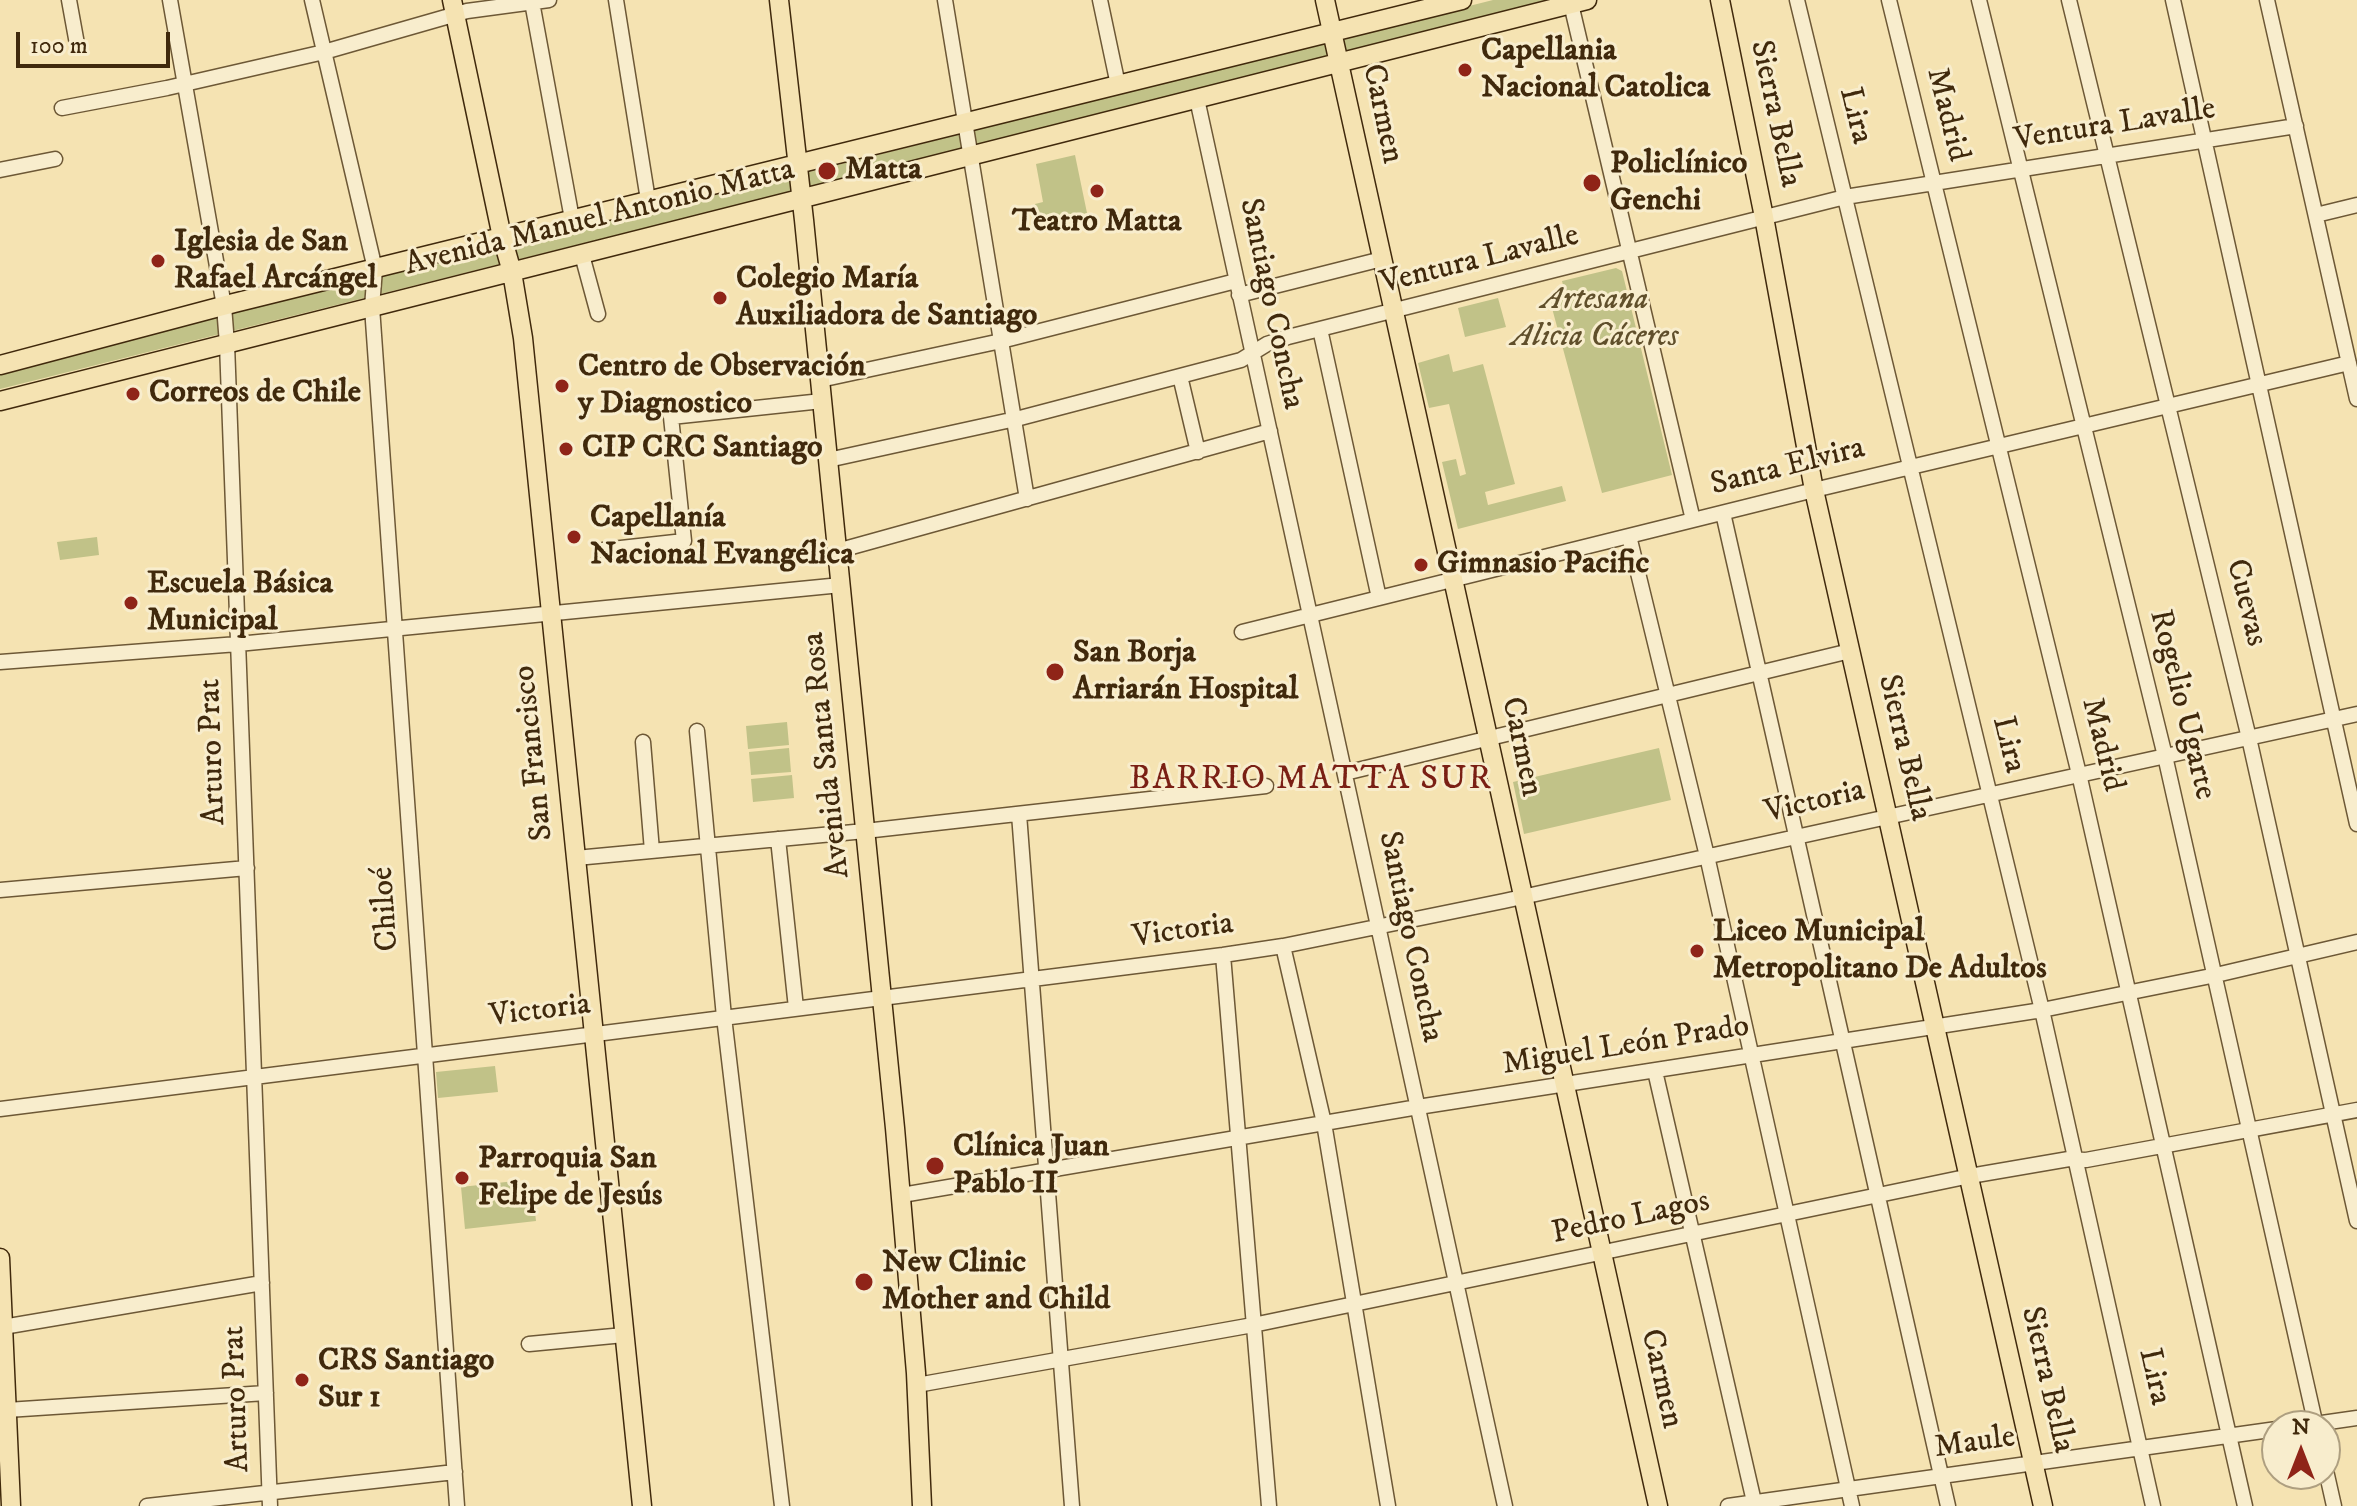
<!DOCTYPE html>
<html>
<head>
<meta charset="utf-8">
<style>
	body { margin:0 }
	#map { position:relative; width:2357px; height:1506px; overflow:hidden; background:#f5e3b2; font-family:"IM FELL DW Pica",serif }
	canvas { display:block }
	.north { position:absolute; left:2261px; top:1410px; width:80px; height:80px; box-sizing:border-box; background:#f8edcd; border:2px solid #ae9f80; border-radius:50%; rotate:0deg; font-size:22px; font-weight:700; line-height:32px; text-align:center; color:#40290c }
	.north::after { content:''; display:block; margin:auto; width:28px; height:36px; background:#8f2418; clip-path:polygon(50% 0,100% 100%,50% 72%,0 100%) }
	.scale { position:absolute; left:16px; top:32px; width:154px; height:36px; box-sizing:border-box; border:4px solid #40290c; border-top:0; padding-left:10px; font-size:24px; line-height:28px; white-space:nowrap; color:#40290c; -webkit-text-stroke:6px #f8edcd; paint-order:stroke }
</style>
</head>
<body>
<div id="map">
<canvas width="2357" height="1506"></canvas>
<div class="north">N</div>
<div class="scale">100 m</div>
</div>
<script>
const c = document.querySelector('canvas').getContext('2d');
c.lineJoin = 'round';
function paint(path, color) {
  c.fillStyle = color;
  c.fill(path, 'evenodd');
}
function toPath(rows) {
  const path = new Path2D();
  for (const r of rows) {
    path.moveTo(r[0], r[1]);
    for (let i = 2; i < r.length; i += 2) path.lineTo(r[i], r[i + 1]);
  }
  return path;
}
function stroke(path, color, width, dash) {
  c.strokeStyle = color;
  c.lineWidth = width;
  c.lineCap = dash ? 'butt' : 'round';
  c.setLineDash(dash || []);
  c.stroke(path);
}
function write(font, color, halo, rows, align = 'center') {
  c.font = font + ' "IM FELL DW Pica",serif';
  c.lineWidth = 6;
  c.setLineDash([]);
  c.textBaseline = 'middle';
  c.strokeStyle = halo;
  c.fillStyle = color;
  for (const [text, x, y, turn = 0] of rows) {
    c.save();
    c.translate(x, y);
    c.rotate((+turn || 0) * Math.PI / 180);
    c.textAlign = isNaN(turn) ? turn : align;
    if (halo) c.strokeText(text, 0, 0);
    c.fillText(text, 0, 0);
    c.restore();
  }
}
const green = toPath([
	[1493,0,1557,0,0,389,0,373,347,283,770,182],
	[1075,155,1087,213,1039,225,1035,204,1043,202,1036,164],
	[1616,268,1622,271,1672,475,1602,493,1549,297,1565,293,1562,281],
	[1498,298,1506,327,1465,337,1458,308],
	[1449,354,1453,372,1483,364,1515,484,1485,492,1488,505,1562,486,1566,501,1458,529,1442,462,1456,459,1460,476,1466,474,1449,404,1429,408,1418,363],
	[97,537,99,555,60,560,57,542],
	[787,722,789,745,748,749,746,726],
	[789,748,791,772,751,775,749,752],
	[1659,748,1671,800,1524,834,1513,782],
	[792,775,794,798,753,802,751,779],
	[495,1066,498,1092,438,1098,436,1072],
	[515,1181,517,1206,534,1204,536,1221,465,1229,461,1187]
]);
const minor = toPath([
	[69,0,77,44],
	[170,0,224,306,227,344,270,1506],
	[312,0,375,269,372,307,457,1506],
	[616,0,648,200],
	[945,0,1027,499],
	[1100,0,1118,85],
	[1797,0,2042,1010,2153,1506],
	[1889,0,2079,774,2245,1506],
	[1979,0,2165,756,2316,1426],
	[2069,0,2249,738,2357,1221],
	[2173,0,2357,824],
	[2267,0,2357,399],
	[532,2,572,219],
	[1571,4,1693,520],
	[1197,99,1505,1506],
	[62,108,167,88,324,52,467,11,549,0],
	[0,170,55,159],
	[2316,215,2357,205],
	[582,255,598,314],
	[1239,295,1382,259],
	[1320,329,1379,598],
	[1180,376,1198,452],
	[820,380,1001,341,1236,281],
	[828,460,1020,418,1241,360,1267,344,1288,337,1845,197,2296,126],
	[1723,513,1948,1506],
	[1629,536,1707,856,1852,1506],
	[603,550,684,541,671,417,822,401],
	[837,551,1270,431],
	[1242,632,1814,490,2349,363],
	[0,662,238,644,841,585],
	[697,731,724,1017,782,1506],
	[643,742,652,851],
	[1345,773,1850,651],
	[1019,814,1072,1506],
	[778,839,796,1008],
	[576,858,865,831,1266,786],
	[0,890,247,868],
	[1283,946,1324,1123,1388,1506],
	[1223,955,1269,1506],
	[1655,1071,1755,1506],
	[0,1109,1223,955,1283,946,1504,901,2357,714],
	[902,1195,1418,1107,2042,1010,2216,975,2357,942],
	[3,1327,262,1283],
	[529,1344,624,1335],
	[917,1385,1253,1325,1970,1176,2069,1159,2086,1160,2357,1110],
	[7,1410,266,1393],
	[2301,1426,2357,1418],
	[2325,1466,2334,1506],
	[147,1506,455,1472],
	[1728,1506,2277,1429]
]);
const major = toPath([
	[452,0,502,237,512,272,523,338,642,1506],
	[779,0,804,220,895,1128,916,1373,922,1506],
	[1325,0,1658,1506],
	[1720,0,1764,217,1814,490,2043,1506],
	[0,365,234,303,1462,0],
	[0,401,1587,0],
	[0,1258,11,1506]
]);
const markers = [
	[1465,70,8,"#8f2418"],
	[827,171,10,"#8f2418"],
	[1592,183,10,"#8f2418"],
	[1097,191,8,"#8f2418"],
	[158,261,8,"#8f2418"],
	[720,298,8,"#8f2418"],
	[562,386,8,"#8f2418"],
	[133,394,8,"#8f2418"],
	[566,449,8,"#8f2418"],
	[574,537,8,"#8f2418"],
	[1421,565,8,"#8f2418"],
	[131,603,8,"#8f2418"],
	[1055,672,10,"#8f2418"],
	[1697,951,8,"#8f2418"],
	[935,1166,10,"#8f2418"],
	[462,1178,8,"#8f2418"],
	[864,1282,10,"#8f2418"],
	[302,1380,8,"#8f2418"]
];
const poiNames = [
	["Capellania",1481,52],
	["Nacional Catolica",1481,89],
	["Policlínico",1610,165],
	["Genchi",1610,202],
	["Matta",845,171],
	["Teatro Matta",1097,223,"center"],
	["Iglesia de San",174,243],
	["Rafael Arcángel",174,280],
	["Colegio María",736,280],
	["Auxiliadora de Santiago",736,317],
	["Centro de Observación",578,368],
	["y Diagnostico",578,405],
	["Correos de Chile",149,394],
	["CIP CRC Santiago",582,449],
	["Capellanía",590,519],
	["Nacional Evangélica",590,556],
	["Gimnasio Pacific",1437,565],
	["Escuela Básica",147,585],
	["Municipal",147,622],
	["San Borja",1073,654],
	["Arriarán Hospital",1073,691],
	["Liceo Municipal",1713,933],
	["Metropolitano De Adultos",1713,970],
	["Clínica Juan",953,1148],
	["Pablo II",953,1185],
	["Parroquia San",478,1160],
	["Felipe de Jesús",478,1197],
	["New Clinic",882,1264],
	["Mother and Child",882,1301],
	["CRS Santiago",318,1362],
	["Sur 1",318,1399]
];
const streetNames = [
	["Carmen",1381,114,78],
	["Sierra Bella",1774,114,78],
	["Madrid",1946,115,76],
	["Lira",1854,116,76],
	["Ventura Lavalle",2115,126,-9],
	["Avenida Manuel Antonio Matta",600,219,-14],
	["Ventura Lavalle",1480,261,-14],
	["Santiago Concha",1270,304,78],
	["Santa Elvira",1788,468,-14],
	["Cuevas",2245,603,76],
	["Rogelio Ugarte",2181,705,76],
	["Lira",2007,745,76],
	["Madrid",2101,745,76],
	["Carmen",1520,747,78],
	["Sierra Bella",1903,748,77],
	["Arturo Prat",214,752,-92],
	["San Francisco",535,753,-96],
	["Avenida Santa Rosa",828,755,-96],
	["Victoria",1815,803,-13],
	["Chiloé",387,909,-94],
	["Victoria",1183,932,-8],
	["Santiago Concha",1409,937,78],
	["Victoria",540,1012,-7],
	["Miguel León Prado",1626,1047,-9],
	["Pedro Lagos",1631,1219,-12],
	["Lira",2153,1377,77],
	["Carmen",1660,1379,77],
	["Sierra Bella",2046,1380,77],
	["Arturo Prat",238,1399,-92],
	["Maule",1975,1444,-8]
];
const parkNames = [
	["Artesana",1595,301],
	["Alicia Cáceres",1595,338]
];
const neighbourhoodNames = [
	["BARRIO MATTA SUR",1311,781]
];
paint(green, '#c1c288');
stroke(minor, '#6d5836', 17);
stroke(major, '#40290c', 21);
stroke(minor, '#f8edcd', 14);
stroke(major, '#f5e3b2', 18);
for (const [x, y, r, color] of markers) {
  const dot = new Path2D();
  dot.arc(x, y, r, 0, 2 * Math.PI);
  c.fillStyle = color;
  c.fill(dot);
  stroke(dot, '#f8edcd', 3);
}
write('bold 32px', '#40290c', '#f8edcd', poiNames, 'left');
write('32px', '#40290c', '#f8edcd', streetNames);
write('italic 32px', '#604f2b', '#f8edcd', parkNames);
c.letterSpacing = '2px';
write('34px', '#7a1f14', '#f8edcd', neighbourhoodNames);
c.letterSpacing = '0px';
</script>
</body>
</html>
